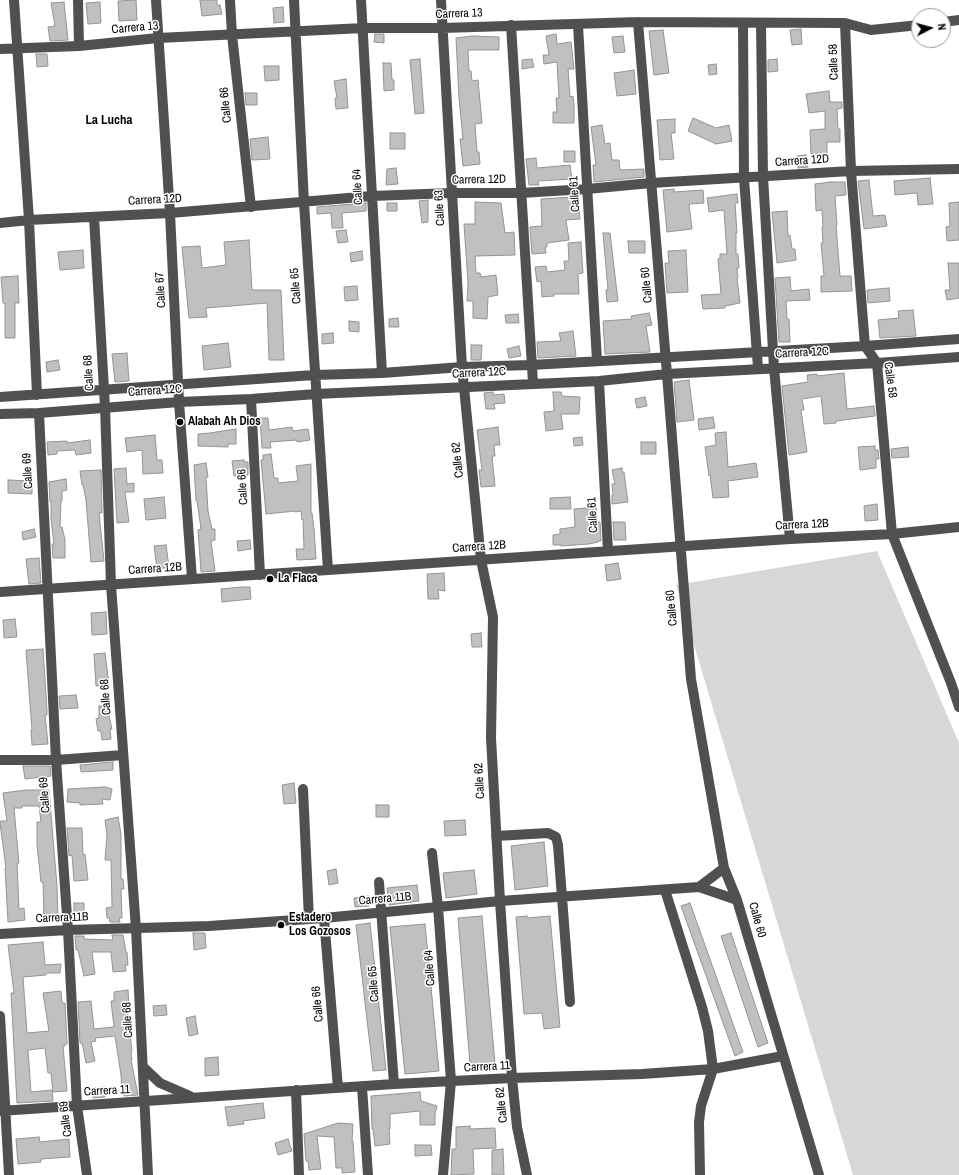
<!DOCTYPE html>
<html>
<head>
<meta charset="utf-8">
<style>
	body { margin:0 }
	#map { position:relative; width:959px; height:1175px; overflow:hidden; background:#fff; font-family:"Archivo Narrow",sans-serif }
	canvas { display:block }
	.north { position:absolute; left:911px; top:8px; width:40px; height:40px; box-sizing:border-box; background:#fff; border:1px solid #999; border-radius:50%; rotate:84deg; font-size:11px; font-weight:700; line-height:16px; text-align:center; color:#000 }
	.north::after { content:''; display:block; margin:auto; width:14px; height:18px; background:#000; clip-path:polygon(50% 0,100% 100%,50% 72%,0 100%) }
</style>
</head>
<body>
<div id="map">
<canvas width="959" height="1175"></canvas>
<div class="north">N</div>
</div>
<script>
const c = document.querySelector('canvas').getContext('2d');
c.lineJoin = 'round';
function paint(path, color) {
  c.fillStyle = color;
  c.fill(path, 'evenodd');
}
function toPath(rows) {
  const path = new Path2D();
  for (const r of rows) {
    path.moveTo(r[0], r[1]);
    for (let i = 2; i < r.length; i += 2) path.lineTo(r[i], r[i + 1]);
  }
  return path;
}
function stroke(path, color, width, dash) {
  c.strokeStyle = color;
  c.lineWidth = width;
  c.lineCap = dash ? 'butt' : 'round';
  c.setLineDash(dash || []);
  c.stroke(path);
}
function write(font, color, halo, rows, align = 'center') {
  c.font = font + ' "Archivo Narrow",sans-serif';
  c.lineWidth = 3;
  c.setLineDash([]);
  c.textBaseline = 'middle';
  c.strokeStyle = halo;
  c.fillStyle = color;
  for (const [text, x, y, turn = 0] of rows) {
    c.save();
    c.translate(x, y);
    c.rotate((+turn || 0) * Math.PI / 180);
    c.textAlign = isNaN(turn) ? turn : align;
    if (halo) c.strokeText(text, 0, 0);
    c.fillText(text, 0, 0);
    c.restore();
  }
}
const green = toPath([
	[877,551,959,743,959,1175,853,1175,676,585]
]);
const building = toPath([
	[136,0,137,20,119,21,118,1,136,0],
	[200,0,217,0,217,5,220,5,222,14,202,16,200,0],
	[64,2,68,40,50,41,48,27,55,26,51,3,64,2],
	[100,2,101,23,88,24,86,3,100,2],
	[283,7,284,22,274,23,273,8,283,7],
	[801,29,802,44,792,45,790,30,801,29],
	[663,30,669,73,654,75,649,31,663,30],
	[375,34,384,34,384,43,374,42,375,34],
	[556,34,557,44,571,42,574,69,568,69,570,97,573,96,574,104,574,123,553,123,553,112,557,112,556,98,559,98,557,62,544,64,543,55,549,55,546,36,556,34],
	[472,36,499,37,499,50,468,50,469,71,471,71,472,81,478,80,482,123,475,124,477,152,479,152,480,164,463,166,460,139,463,139,459,98,456,38,472,36],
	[623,36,625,52,614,53,612,37,623,36],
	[36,54,47,54,48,66,37,67,36,54],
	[420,59,424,113,415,114,410,60,420,59],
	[532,59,534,67,522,69,522,60,532,59],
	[777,59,778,71,768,72,768,60,777,59],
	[383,63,391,63,392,80,394,80,394,90,384,91,383,63],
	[716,64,717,74,709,75,708,65,716,64],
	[264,66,279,66,279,80,265,81,264,66],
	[634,70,636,94,617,96,614,73,634,70],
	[346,79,348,108,336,109,335,98,337,98,334,81,346,79],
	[829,91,830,102,842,102,842,108,837,109,838,129,840,129,840,142,827,142,827,154,811,154,810,130,825,129,825,111,809,113,806,94,829,91],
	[245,93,257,93,257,105,246,105,245,93],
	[693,118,716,128,729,125,732,141,716,144,688,131,693,118],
	[675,119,675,133,671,133,674,159,660,160,657,120,675,119],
	[602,125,605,144,610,143,612,160,619,160,620,170,644,169,644,177,594,182,593,165,596,165,591,127,602,125],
	[390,133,405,133,405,149,390,149,390,133],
	[268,137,270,159,252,160,250,139,268,137],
	[564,151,575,151,575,162,564,162,564,151],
	[806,155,808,167,798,168,797,156,806,155],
	[536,158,537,168,570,165,572,179,538,181,539,185,529,185,526,159,536,158],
	[396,168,398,184,386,185,387,169,396,168],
	[930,178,933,204,918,205,917,193,895,195,894,181,930,178],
	[869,180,873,216,885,215,887,226,864,229,858,181,869,180],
	[830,182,845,182,846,195,835,196,837,225,836,225,840,276,851,276,852,291,821,292,821,276,824,276,821,243,823,243,822,227,823,227,822,210,816,211,815,184,830,182],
	[674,189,674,192,703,190,704,203,689,204,692,229,667,232,663,190,674,189],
	[737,194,738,203,735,203,737,233,736,233,736,254,738,254,739,268,737,268,738,278,737,278,740,303,725,306,725,308,703,309,701,295,721,294,718,259,720,258,720,254,727,254,724,210,709,212,707,198,737,194],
	[572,197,573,201,578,200,580,219,566,220,569,240,547,243,547,247,545,247,546,253,532,254,530,227,542,226,541,199,572,197],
	[428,200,428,222,422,223,419,201,428,200],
	[475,202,501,203,505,233,514,232,515,255,475,256,476,273,480,273,481,277,496,275,498,295,488,297,487,319,473,318,473,301,467,301,468,283,464,224,475,224,475,202],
	[959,202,959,240,947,241,946,227,950,226,949,203,959,202],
	[366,203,366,211,342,213,343,228,332,228,331,213,317,214,317,207,366,203],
	[387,203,397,203,397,211,387,211,387,203],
	[787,211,788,236,790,235,792,249,795,249,796,260,777,263,772,212,787,211],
	[346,230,348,242,338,243,336,231,346,230],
	[603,233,610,233,618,301,607,302,606,290,608,290,603,233],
	[249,240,252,290,281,290,284,360,269,360,267,303,206,308,207,317,189,318,182,247,200,246,202,268,226,265,224,242,249,240],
	[628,241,645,241,645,253,629,253,628,241],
	[581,242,583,273,578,274,579,294,554,294,554,296,542,297,541,281,537,282,535,267,546,266,547,272,565,270,564,261,569,261,568,243,581,242],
	[83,250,84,268,60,270,58,252,83,250],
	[686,250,688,292,667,293,665,263,669,263,668,251,686,250],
	[362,251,363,260,351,262,350,253,362,251],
	[948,263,959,263,959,298,947,300,945,290,950,290,948,263],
	[18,276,19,303,15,303,15,338,5,338,5,303,3,303,1,277,18,276],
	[790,277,791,291,809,289,810,300,786,301,787,319,789,319,790,342,779,342,775,278,790,277],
	[357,286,358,300,345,301,344,287,357,286],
	[889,288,890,301,868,303,867,290,889,288],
	[913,310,916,336,880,338,878,320,899,318,898,311,913,310],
	[649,313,652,325,646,326,650,352,605,354,603,321,632,319,631,316,649,313],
	[518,314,519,323,506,323,505,315,518,314],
	[398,318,399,327,389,327,389,319,398,318],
	[349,321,359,322,359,332,349,331,349,321],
	[573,331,576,356,538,358,537,342,561,341,559,333,573,331],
	[333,333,334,343,322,344,322,334,333,333],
	[228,343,231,367,204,370,202,346,228,343],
	[471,345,482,345,481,360,471,360,471,345],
	[519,346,521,356,509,358,507,349,519,346],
	[127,353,129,381,115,382,112,354,127,353],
	[58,360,60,370,47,372,46,362,58,360],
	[844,373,847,409,874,406,875,416,836,421,836,423,824,424,821,396,802,399,804,410,801,410,807,452,789,455,782,386,808,382,807,375,817,374,817,376,844,373],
	[689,380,694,420,677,422,674,382,689,380],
	[493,392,493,395,504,394,505,403,494,404,495,409,486,409,484,393,493,392],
	[553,392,561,392,562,396,580,397,579,414,561,414,563,429,546,431,544,412,554,411,553,392],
	[645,397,647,406,637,408,635,399,645,397],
	[713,417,715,428,699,430,698,419,713,417],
	[260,418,268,418,269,430,292,427,293,431,308,429,310,440,297,442,297,440,270,442,271,448,262,448,260,418],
	[498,427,500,445,494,445,495,456,492,456,495,486,481,487,479,470,482,470,477,430,498,427],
	[236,429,236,444,228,444,228,447,198,446,198,434,210,433,236,429],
	[726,432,728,467,756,463,758,477,728,481,729,497,713,498,710,475,709,476,705,447,716,445,715,433,726,432],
	[155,435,157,460,162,460,163,473,143,474,142,450,127,452,125,438,155,435],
	[582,437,583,445,574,446,573,438,582,437],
	[90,440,91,453,76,455,75,450,57,451,57,454,48,455,47,442,67,441,67,443,90,440],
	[641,442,656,442,656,454,641,454,641,442],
	[875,446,875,450,878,450,879,459,876,459,876,468,860,470,858,447,875,446],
	[908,447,909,457,892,458,891,449,908,447],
	[271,454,274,478,278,478,278,483,298,481,296,466,311,464,311,513,312,513,314,529,316,559,297,560,296,549,304,549,303,519,302,520,301,511,295,512,295,511,266,514,261,460,263,460,263,455,271,454],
	[244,460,244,462,248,462,248,475,234,476,232,461,244,460],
	[206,463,208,477,206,477,208,511,212,529,215,529,215,540,211,541,215,571,201,572,198,530,201,529,197,501,196,501,194,465,206,463],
	[126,468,127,484,134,483,134,492,125,492,129,522,117,523,114,469,126,468],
	[622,468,622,472,624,472,628,502,612,504,612,495,613,495,612,484,615,484,612,470,622,468],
	[101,470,102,513,99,513,104,561,91,562,86,500,83,485,82,485,80,471,101,470],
	[66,479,67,490,62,491,62,501,61,501,60,527,62,527,65,540,65,558,53,558,52,544,54,544,51,519,51,501,50,502,49,482,66,479],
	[8,480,32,481,32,494,8,493,8,480],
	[164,497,166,518,146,520,144,499,164,497],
	[570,497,571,509,550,509,550,498,570,497],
	[877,504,878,520,865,521,864,506,877,504],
	[596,507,597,522,600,522,601,541,598,541,598,542,589,544,561,546,561,545,553,545,553,535,560,534,560,529,575,527,574,509,596,507],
	[613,522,625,522,626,540,614,540,613,522],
	[34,529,36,537,23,540,22,532,34,529],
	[250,540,251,549,238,551,237,541,250,540],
	[166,545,169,567,157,569,154,546,166,545],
	[39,558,41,583,29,584,26,559,39,558],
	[618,563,621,579,607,581,605,565,618,563],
	[444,573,445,591,438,590,439,599,428,599,427,574,444,573],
	[242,587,250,587,251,599,222,602,221,589,242,587],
	[106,612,107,634,92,635,91,613,106,612],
	[15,619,17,637,4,638,3,620,15,619],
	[481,633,482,647,472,647,471,634,481,633],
	[43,649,47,711,47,715,45,715,48,744,32,745,31,730,32,730,26,650,43,649],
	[105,653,109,685,96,686,94,654,105,653],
	[76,695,78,708,60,709,59,696,76,695],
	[99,706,110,706,109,716,112,729,110,729,111,739,102,740,101,731,98,731,96,719,99,718,99,706],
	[113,762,113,770,81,772,80,765,113,762],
	[23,766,50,766,51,776,25,779,23,766],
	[294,783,296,803,284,804,282,785,294,783],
	[105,787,112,789,110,800,102,799,103,804,80,805,80,803,67,802,68,789,105,787],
	[26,790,49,790,57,886,58,920,44,921,43,882,41,882,37,845,37,822,41,822,39,806,22,806,22,808,14,808,19,863,17,863,19,909,24,908,25,920,8,922,5,868,6,868,0,823,0,821,7,821,3,793,26,790],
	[376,805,389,805,389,817,376,817,376,805],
	[118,817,121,834,121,879,123,879,124,889,121,889,122,918,119,918,120,922,110,922,109,918,107,918,106,908,112,907,111,860,105,860,107,835,105,820,118,817],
	[465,820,466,835,445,836,444,821,465,820],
	[67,828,82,828,83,855,85,854,88,880,74,881,72,855,69,856,67,828],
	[544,842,548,886,515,890,511,846,544,842],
	[336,869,338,883,329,885,327,871,336,869],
	[474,870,477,894,446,898,443,873,474,870],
	[417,885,419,901,389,905,387,888,417,885],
	[368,896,369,906,355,907,354,898,368,896],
	[74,903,84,903,84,915,74,914,74,903],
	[690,903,743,1052,735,1056,681,906,690,903],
	[482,916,495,1064,487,1065,487,1063,470,1064,458,918,482,916],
	[527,916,527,918,550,916,560,1027,544,1029,542,1013,524,1014,516,917,527,916],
	[370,923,386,1070,373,1071,356,925,370,923],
	[425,924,439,1071,405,1074,390,927,425,924],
	[193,933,205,933,206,948,194,950,193,933],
	[731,933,768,1043,758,1047,721,936,731,933],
	[112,935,123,935,126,952,127,952,128,965,125,965,126,971,113,972,111,952,92,952,95,974,84,976,78,950,76,950,75,936,84,936,84,939,113,940,112,935],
	[43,942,45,965,61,964,60,973,46,973,46,975,23,977,27,1033,49,1031,43,993,61,991,62,1003,65,1003,67,1044,65,1044,65,1046,63,1046,67,1091,53,1092,51,1073,48,1073,45,1048,28,1050,31,1092,52,1090,53,1101,17,1103,11,993,14,993,8,945,43,942],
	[128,990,129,1006,127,1006,132,1051,131,1051,132,1060,131,1060,138,1095,124,1096,123,1089,122,1089,121,1075,115,1036,95,1038,96,1041,91,1042,95,1061,86,1063,82,1043,80,1043,78,1002,91,1001,94,1029,114,1027,111,1001,114,1001,114,992,128,990],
	[166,1005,167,1015,154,1016,153,1006,166,1005],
	[195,1016,198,1034,189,1036,186,1018,195,1016],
	[218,1057,219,1075,205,1076,205,1058,218,1057],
	[104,1087,105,1097,93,1098,92,1088,104,1087],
	[420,1092,421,1101,437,1106,435,1114,435,1125,420,1125,420,1111,390,1114,390,1129,389,1129,390,1144,375,1146,373,1129,372,1129,371,1096,420,1092],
	[263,1103,265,1118,243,1121,244,1124,228,1126,225,1107,263,1103],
	[338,1123,353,1124,352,1141,353,1141,355,1172,342,1173,342,1168,336,1168,334,1137,317,1136,321,1169,309,1170,308,1161,306,1161,304,1134,338,1123],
	[470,1126,470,1129,495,1128,496,1148,473,1149,474,1174,451,1175,452,1149,456,1149,456,1127,470,1126],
	[39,1137,40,1142,69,1139,70,1157,41,1159,41,1162,18,1164,16,1139,39,1137],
	[288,1139,292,1151,278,1155,275,1143,288,1139],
	[415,1145,431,1145,432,1155,415,1156,415,1145],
	[503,1149,504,1175,492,1175,492,1150,503,1149]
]);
const minor = toPath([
	[14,0,29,220,37,395],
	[78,0,79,46],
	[156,0,170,213,179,402,192,579],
	[230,0,232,35,251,207],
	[294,0,304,203,328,570],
	[361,0,382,373],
	[441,0,462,367,481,560,493,617,491,738,500,901,512,1078,517,1127,527,1175],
	[638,22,667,374,691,679,724,868,737,900,819,1175],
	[943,22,959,20],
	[743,23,744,178,758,368],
	[761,23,763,176,774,368,790,539],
	[845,23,851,171,865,346,877,363,892,534,951,683,959,707],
	[511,25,533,383],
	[578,25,597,361],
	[0,49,79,46,158,38,364,28,442,28,638,22,845,23,871,30,919,25],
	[94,217,105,407,111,585,136,929,148,1175],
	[0,223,29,220,170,213,372,196,452,193,521,193,587,189,651,183,851,171,959,169],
	[599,381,608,551],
	[0,397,314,375,382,373,462,367,531,365,865,346,959,339],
	[251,399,260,575],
	[39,413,56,760,68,930,77,1106,87,1175],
	[0,414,39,413,179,402,251,399,316,394,599,381,667,374,877,363,959,357],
	[0,592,790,539,892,534,959,527],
	[0,760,56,760,123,755],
	[303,789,309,919],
	[496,836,548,833,556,837,558,845,570,1002],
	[432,853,438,907,451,1081,443,1175],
	[379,882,394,1084],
	[699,887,724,868],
	[665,890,702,1007,708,1031,713,1069,701,1106,699,1122,700,1175],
	[324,918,338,1088],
	[0,934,68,930,209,926,324,918,500,901,699,887,737,900],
	[0,1016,9,1175],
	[143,1067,160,1083,190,1096],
	[362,1087,368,1175],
	[296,1090,299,1175],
	[0,1111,394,1084,512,1078,642,1074,713,1069,783,1056]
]);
const markers = [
	[180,422,4,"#000"],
	[270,579,4,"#000"],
	[281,925,4,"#000"]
];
const streetNames = [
	["Carrera 13",459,14,-2],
	["Carrera 13",135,28,-5],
	["Calle 58",834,62,-92],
	["Calle 66",226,105,-96],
	["Carrera 12D",802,161,-4],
	["Carrera 12D",479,180,-1],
	["Calle 64",358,187,-93],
	["Calle 61",575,194,-93],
	["Carrera 12D",155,200,-3],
	["Calle 63",440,208,-93],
	["Calle 60",647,285,-95],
	["Calle 65",296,286,-94],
	["Calle 67",161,290,-93],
	["Carrera 12C",802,353,-3],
	["Calle 68",89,373,-93],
	["Carrera 12C",479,373,-3],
	["Calle 58",890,380,82],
	["Carrera 12C",155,391,-4],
	["Calle 62",458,460,-96],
	["Calle 69",28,471,-93],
	["Calle 66",243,487,-93],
	["Calle 61",593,515,-93],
	["Carrera 12B",802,525,-3],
	["Carrera 12B",479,547,-4],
	["Carrera 12B",155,569,-4],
	["Calle 60",672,608,-95],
	["Calle 68",106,697,-94],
	["Calle 62",480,781,-93],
	["Calle 69",45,795,-94],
	["Carrera 11B",385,899,-5],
	["Carrera 11B",62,918,-2],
	["Calle 60",757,920,74],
	["Calle 64",430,968,-94],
	["Calle 65",374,984,-94],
	["Calle 66",318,1004,-95],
	["Calle 68",128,1020,-93],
	["Carrera 11",487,1067,-3],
	["Carrera 11",107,1091,-3],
	["Calle 62",502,1105,-96],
	["Calle 69",66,1119,-97]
];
const poiNames = [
	["Alabah Ah Dios",188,422],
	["La Flaca",278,579],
	["Estadero",289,918],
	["Los Gozosos",289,932]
];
const neighbourhoodNames = [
	["La Lucha",109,121]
];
paint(green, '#d7d7d7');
paint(building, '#c0c0c0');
stroke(building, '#949494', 1);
stroke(minor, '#505050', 10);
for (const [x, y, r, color] of markers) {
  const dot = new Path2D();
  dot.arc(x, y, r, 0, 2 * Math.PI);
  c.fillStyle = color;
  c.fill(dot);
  stroke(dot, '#fff', 1.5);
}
write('12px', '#000', '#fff', streetNames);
write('bold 12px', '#000', '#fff', poiNames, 'left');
write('bold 13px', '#000', '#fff', neighbourhoodNames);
</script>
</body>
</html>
